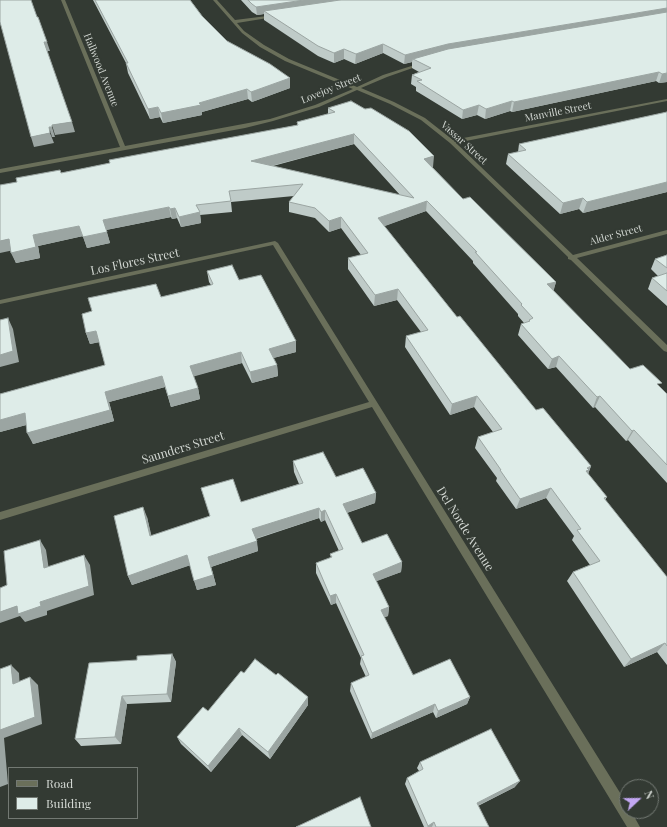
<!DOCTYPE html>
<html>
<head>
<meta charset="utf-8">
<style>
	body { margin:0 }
	#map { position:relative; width:667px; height:827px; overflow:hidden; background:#333a33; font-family:"Playfair Display",serif }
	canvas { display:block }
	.legend { position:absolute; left:8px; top:767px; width:130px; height:52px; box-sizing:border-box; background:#333a33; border:1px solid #737973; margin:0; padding:5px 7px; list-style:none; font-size:12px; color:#d3d8d3 }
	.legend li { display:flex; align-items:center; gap:8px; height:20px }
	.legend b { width:20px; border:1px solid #737973 }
	.north { position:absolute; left:619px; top:779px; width:40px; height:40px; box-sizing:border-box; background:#333a33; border:1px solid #737973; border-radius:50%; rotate:68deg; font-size:11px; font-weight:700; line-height:16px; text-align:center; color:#d3d8d3 }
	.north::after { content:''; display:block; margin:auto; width:14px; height:18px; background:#c2a7f2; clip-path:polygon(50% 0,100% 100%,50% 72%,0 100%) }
</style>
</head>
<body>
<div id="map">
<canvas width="667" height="827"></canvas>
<ul class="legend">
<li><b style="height:5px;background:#6a6f5a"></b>Road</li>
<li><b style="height:11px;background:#deece8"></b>Building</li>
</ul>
<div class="north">N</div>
</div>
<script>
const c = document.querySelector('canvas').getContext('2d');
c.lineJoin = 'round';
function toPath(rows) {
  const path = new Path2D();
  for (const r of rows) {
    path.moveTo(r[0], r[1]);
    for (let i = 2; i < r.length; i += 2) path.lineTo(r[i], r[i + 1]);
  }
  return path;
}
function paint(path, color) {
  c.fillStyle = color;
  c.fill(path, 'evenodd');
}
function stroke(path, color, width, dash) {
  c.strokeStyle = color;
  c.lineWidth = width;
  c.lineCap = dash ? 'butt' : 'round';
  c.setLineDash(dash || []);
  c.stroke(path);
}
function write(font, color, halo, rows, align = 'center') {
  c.font = font + ' "Playfair Display",serif';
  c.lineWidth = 4;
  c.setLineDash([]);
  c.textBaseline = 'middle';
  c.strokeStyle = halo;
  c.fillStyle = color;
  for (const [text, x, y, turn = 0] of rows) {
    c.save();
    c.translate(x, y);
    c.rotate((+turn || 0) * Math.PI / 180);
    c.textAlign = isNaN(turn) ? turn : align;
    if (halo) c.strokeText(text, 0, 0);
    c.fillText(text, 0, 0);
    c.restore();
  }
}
const minor = toPath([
	[61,0,65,0,125,146,270,119,315,105,353,89,285,61,260,47,242,33,213,0,217,0,235,20,275,15,274,17,237,23,244,31,264,45,289,59,357,87,383,75,424,62,424,64,387,77,361,88,394,102,425,118,453,140,667,99,667,101,456,143,573,255,667,230,667,234,577,258,667,345,667,352,664,351,571,260,568,259,568,257,450,143,421,120,390,104,357,90,319,107,273,121,245,128,0,173,0,169,120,147,61,0],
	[275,241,278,243,627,804,627,811,631,811,640,827,627,827,372,407,0,520,0,512,369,402,273,245,0,304,0,300,275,241]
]);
const wall = toPath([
	[93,0,190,0,202,16,227,41,290,78,290,88,252,102,248,99,202,112,202,115,163,123,160,117,150,119,128,73,126,63],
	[241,0,667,0,667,82,659,83,656,81,512,112,510,111,485,119,477,115,462,119,416,91,416,87,411,84,412,75,419,72,412,68,412,62,404,64,383,53,355,64,344,59,334,63,318,56,264,20,264,14,257,15,252,12],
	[328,108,433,167,432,167,463,199,556,282,553,291,630,369,660,387,667,394,667,483,628,440,626,441,595,407,593,408,556,367,548,369,518,335,521,324,524,323,518,316,518,314,473,263,473,261,426,211,384,226,457,317,536,410,591,466,588,474,607,497,605,500,667,577,667,665,657,652,624,667,567,581,573,572,590,565,572,540,574,536,546,498,516,509,496,481,497,478,475,448,478,437,493,432,474,407,450,415,405,347,406,336,421,332,397,300,374,306,348,269,348,258,361,255,341,228,329,232,315,218,289,212,289,202,294,196,231,202,232,212,200,215,201,223,181,227,177,218,172,219,171,217,106,230,110,243,87,248,83,236,38,246,40,258,16,263,11,250,61,173,297,125,297,122,328,114],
	[354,144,400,195,273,166],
	[667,112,667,192,583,213,579,209,560,214,506,164,508,154,518,152,519,144],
	[667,255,667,306,648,289,652,278,658,276,651,269,655,259],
	[207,271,239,280,296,352,273,358,277,365,278,376,252,383,242,363,193,376,198,388,200,399,171,407,165,387,109,402,114,421,33,444,26,425,0,432,0,394,105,365,99,342,90,344,86,333,161,297,211,285,209,282],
	[293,461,376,493,375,503,347,513,362,543,402,562,401,572,376,581,389,607,388,616,384,617,413,675,470,697,467,704,436,718,433,712,371,739,350,691,351,683,366,677,360,664,361,658,336,603,331,605,316,573,316,563,331,558,330,554,339,551,325,520,321,522,319,518,256,539,258,551,211,567,216,585,197,590,190,565,132,585,128,576,147,517,151,536,210,516,201,488,241,502,299,484,294,472],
	[172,654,176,662,171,702,127,704,121,744,81,746,75,739,137,660],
	[244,673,276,675,308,697,308,705,270,759,242,735,211,772,181,744,177,737,208,711],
	[420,762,515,787,478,806,489,827,424,827,405,784,407,778,419,771,417,768]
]);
const shadedWall = toPath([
	[304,0,365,0,264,11,264,14,257,15,256,7],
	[667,8,667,16,413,59,412,62,404,64,405,55,448,44],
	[44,42,47,42,50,51,47,51],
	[383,44,383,53,355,64,356,54],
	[344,49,344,59,334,63,334,53],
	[659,72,656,81,512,112,514,102],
	[667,73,667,82,659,83,662,74],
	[290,78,290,88,252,102,251,92],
	[247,89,248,99,202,112,202,115,163,123,161,113,199,103],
	[512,101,510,111,485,119,486,109],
	[479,105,477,115,462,119,463,110],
	[158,107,160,117,150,119,148,109],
	[72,122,75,132,55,135,52,125],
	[49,127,52,127,55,137,52,137],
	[50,133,54,143,34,147,31,137],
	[354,134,354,144,252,171,251,161],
	[434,156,433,167,423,169,424,159],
	[667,182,667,192,583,213,587,202],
	[583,198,579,209,560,214,563,203],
	[427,201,426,211,377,229,378,218],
	[169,207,171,217,106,230,103,220],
	[175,208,177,218,172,219,170,209],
	[200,212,201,223,181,227,179,217],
	[341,217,341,228,329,232,329,221],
	[79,226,83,236,38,246,40,258,16,263,11,253,33,235],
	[107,232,110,243,87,248,83,237],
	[9,239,14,250,0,253,0,241],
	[556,282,553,293,547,284],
	[398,289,397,300,374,306,375,295],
	[8,318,13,329,19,362,0,367,0,355],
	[96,331,100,342,90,344,86,333],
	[296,341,296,352,270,359,269,349],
	[241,352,242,363,192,377,190,366],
	[559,356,556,367,548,369,552,359],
	[277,365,278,376,252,383,250,372],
	[162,376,165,387,109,402,114,421,33,444,27,433,105,392],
	[198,388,200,399,171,407,168,396],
	[477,396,474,407,450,415,452,404],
	[600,396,595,407,593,408,597,397],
	[25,413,30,424,0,432,0,420],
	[634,430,628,440,626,441,632,431],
	[591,466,587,477,581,481,587,468],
	[551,488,546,498,516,509,520,499],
	[376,493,375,503,343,514,343,504],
	[143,507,147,517,154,546,150,536],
	[319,508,319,518,254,539,252,529],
	[325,510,325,520,321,522,321,512],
	[40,540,46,550,50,577,44,568],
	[257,541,258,551,211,567,216,585,197,590,194,581,208,557],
	[84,555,90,565,94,595,47,611,47,615,25,622,20,616,0,623,0,612,17,606,40,602],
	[187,555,191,565,132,585,128,576],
	[402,562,401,572,372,583,373,574],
	[336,594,336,603,331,605,330,596],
	[389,607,388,616,380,619,381,610],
	[665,643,657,652,624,667,631,659],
	[172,654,176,662,171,702,167,694],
	[11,665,19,673,20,692,13,684],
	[30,677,38,685,42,724,4,738,8,784,0,787,0,730],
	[122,696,127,704,121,744,115,737],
	[308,697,308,705,270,759,268,752],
	[470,697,467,704,436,718,438,711],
	[435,704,433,712,371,739,372,733],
	[239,728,242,735,211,772,208,766],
	[520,781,515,787,473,808,477,803],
	[434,822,432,827,427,827,428,826]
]);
const building = toPath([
	[0,0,31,0,37,17,38,17,47,42,44,42,72,122,52,125,52,127,49,127,50,133,31,137,0,22,0,0],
	[95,0,190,0,202,16,227,41,270,64,290,78,251,92,247,89,199,103,201,105,161,113,158,107,148,109,126,63,128,63,95,0],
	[248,0,304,0,256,7,252,4,248,0],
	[340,0,667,0,667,8,448,44,405,55,383,44,356,54,344,49,334,53,318,46,264,11,340,0],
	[667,12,667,73,662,74,659,72,514,102,512,101,486,109,479,105,463,110,417,81,422,80,412,75,431,68,413,59,448,49,667,12],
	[351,101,365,109,371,108,409,131,434,156,424,159,463,199,470,197,556,282,547,284,630,369,643,365,662,383,657,384,667,394,667,465,634,430,632,431,600,396,597,397,559,356,552,359,521,324,530,321,529,320,533,318,521,305,522,304,475,252,477,252,427,201,378,218,457,317,460,316,536,410,543,408,591,466,587,468,589,470,586,471,607,497,604,498,667,577,667,646,665,643,631,659,573,572,600,561,577,530,581,529,551,488,520,499,500,470,501,470,478,437,502,429,477,396,452,404,406,336,428,330,398,289,375,295,348,258,368,253,341,217,329,221,315,208,289,202,303,184,229,191,231,201,196,205,200,212,179,217,175,208,170,209,169,207,103,220,107,232,83,237,79,226,33,235,36,247,11,253,9,239,0,241,0,185,17,182,16,178,60,170,61,173,110,163,109,160,298,125,297,122,335,112,328,108,351,101],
	[354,134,414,198,251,161,354,134],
	[667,112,667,182,587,202,583,198,563,203,508,154,526,150,519,144,667,112],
	[667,255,667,268,655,259,667,255],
	[232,265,239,280,261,275,296,341,269,349,277,365,250,372,241,352,190,366,198,388,168,396,162,376,105,392,110,410,27,433,25,413,0,420,0,394,105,365,96,331,86,333,82,314,92,311,88,298,156,284,161,297,211,285,213,284,207,271,232,265],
	[667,273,667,291,652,278,667,273],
	[8,318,13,351,0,355,0,320,8,318],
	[323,452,336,477,363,468,376,493,343,504,362,543,387,534,402,562,373,574,389,607,381,610,413,675,450,659,470,697,438,711,435,704,372,733,351,683,369,675,361,656,364,655,336,594,330,596,316,563,332,557,330,554,343,549,325,510,321,512,319,508,252,529,257,541,208,557,213,575,194,581,187,555,128,576,114,516,143,507,150,536,210,516,201,488,233,479,241,502,303,483,293,461,323,452],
	[40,540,44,568,84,555,89,586,40,602,41,606,18,614,17,606,0,612,0,588,7,585,4,551,40,540],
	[172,654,167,694,122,696,115,737,75,739,89,663,137,660,137,656,172,654],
	[255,659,276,675,278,673,308,697,268,752,239,728,208,766,177,737,203,707,208,711,241,671,244,673,255,659],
	[11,665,13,684,30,677,35,717,0,730,0,669,11,665],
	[491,729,520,781,477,803,489,827,436,827,434,822,428,826,407,778,423,769,420,762,491,729],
	[360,797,371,827,296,827,360,797]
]);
const farStreetnames = [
	["Hallwood Avenue",101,70,68],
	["Lovejoy Street",331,89,-22],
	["Manville Street",558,112,-11],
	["Vassar Street",464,143,42],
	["Alder Street",616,235,-15]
];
const streetNames = [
	["Los Flores Street",135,262,-12],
	["Saunders Street",183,448,-17],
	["Del Norde Avenue",465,529,58]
];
paint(minor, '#6a6f5a');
paint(wall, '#bfcbc8');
paint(shadedWall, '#9ba5a2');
paint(building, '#deece8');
stroke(building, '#9ba5a2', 1);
write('10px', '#d3d8d3', '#333a33', farStreetnames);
write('12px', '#d3d8d3', '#333a33', streetNames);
</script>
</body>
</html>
